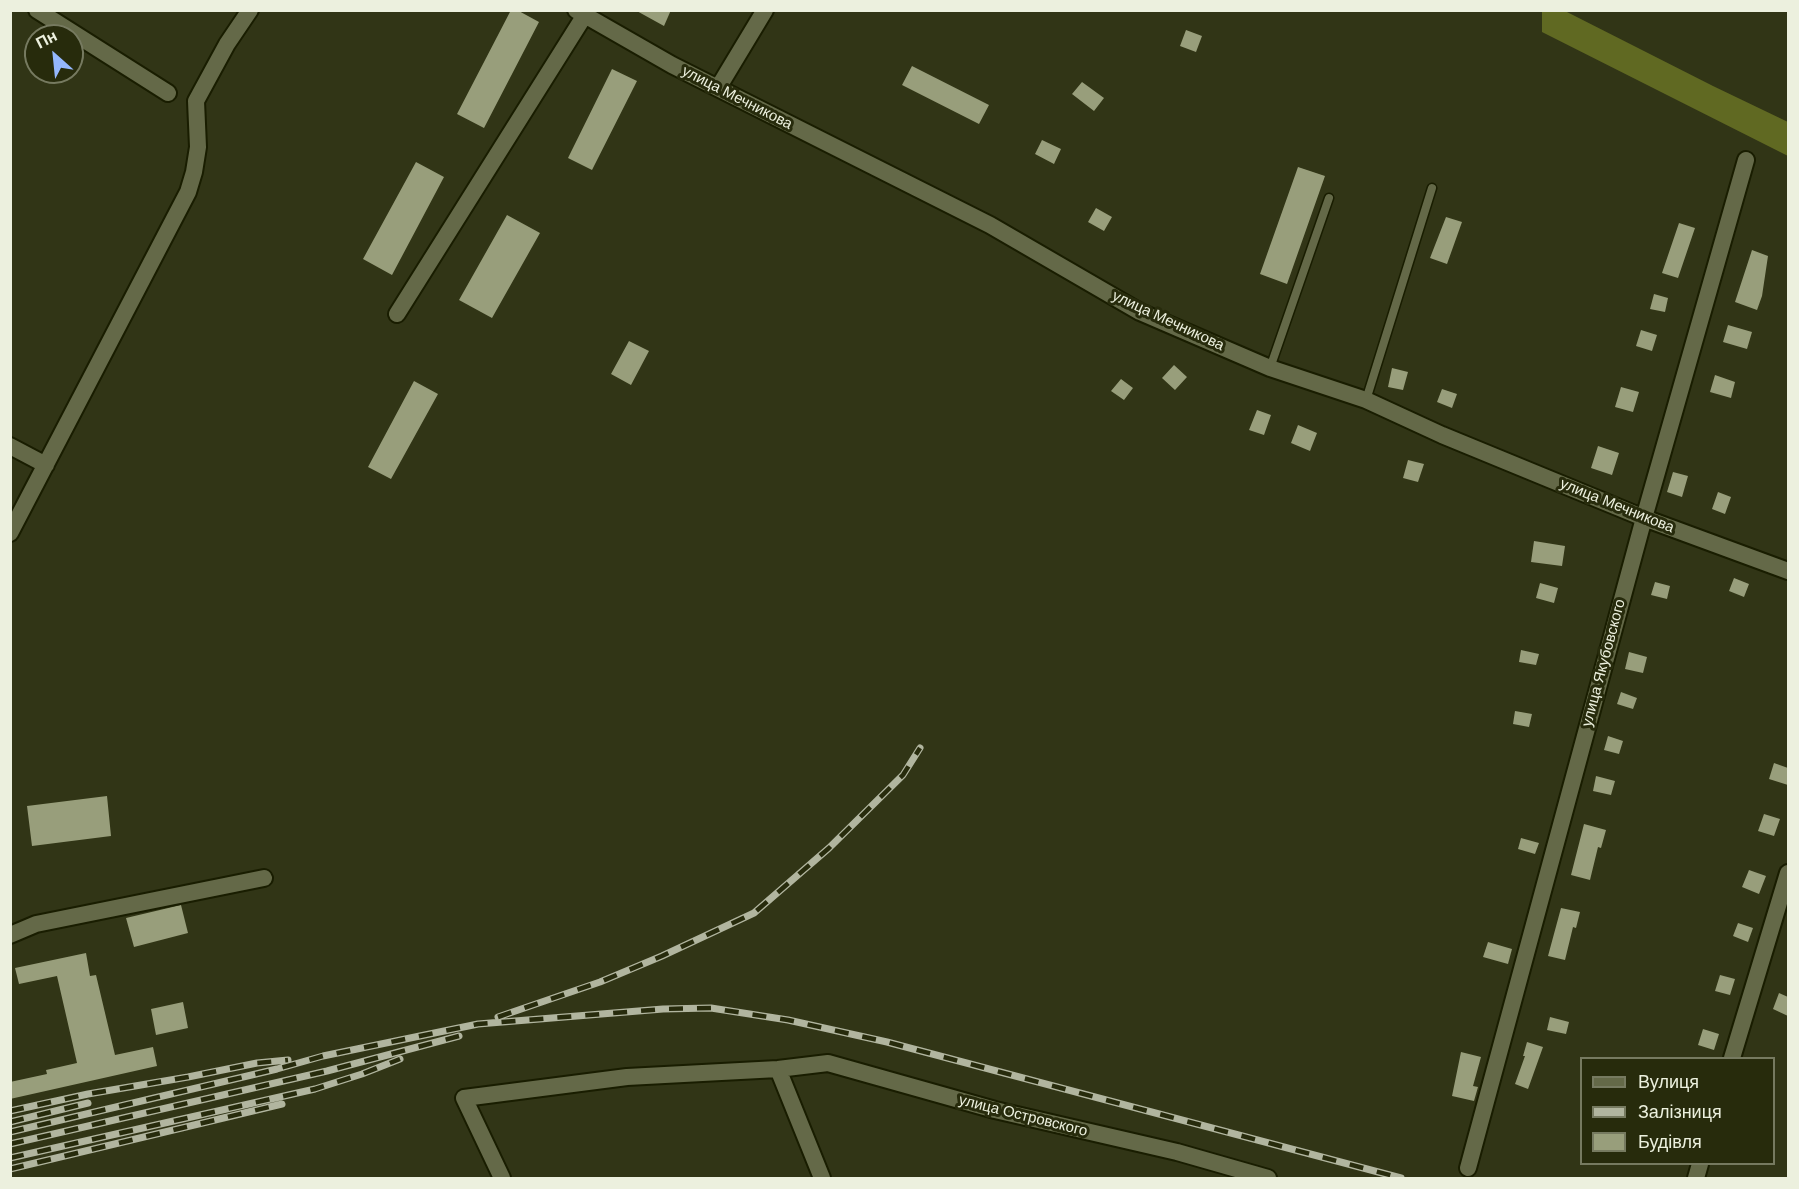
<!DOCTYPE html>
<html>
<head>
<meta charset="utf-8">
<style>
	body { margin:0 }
	#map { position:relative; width:1799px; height:1189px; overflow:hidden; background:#313516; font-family:Helvetica,sans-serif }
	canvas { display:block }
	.frame { position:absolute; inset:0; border:12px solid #ecf0de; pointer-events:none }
	.legend { position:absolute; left:1580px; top:1057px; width:195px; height:108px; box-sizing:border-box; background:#272b0c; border:2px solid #767a60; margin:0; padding:8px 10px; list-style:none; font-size:18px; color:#ecf0de }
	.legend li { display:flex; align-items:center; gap:12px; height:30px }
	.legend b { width:30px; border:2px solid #767a60 }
	.north { position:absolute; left:24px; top:24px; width:60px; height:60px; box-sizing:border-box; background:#272b0c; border:2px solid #767a60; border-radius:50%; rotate:333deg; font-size:16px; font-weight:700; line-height:24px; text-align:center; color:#ecf0de }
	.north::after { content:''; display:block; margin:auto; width:21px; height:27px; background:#94b7fd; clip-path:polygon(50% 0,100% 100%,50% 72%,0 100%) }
</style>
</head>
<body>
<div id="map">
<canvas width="1799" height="1189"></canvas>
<div class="frame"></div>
<ul class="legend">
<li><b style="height:8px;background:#646948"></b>Вулиця</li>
<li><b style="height:8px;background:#b1b59f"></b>Залізниця</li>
<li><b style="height:16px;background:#989e7b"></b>Будівля</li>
</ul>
<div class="north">Пн</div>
</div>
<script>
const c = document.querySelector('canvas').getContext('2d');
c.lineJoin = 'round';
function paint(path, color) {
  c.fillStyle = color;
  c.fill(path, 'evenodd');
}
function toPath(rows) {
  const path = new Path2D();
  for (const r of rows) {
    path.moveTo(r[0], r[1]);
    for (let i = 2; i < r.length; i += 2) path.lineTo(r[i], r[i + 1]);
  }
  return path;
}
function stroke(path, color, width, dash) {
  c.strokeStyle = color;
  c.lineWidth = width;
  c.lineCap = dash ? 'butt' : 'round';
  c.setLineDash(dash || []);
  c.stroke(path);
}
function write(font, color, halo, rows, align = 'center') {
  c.font = font + ' Helvetica,sans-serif';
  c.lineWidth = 6;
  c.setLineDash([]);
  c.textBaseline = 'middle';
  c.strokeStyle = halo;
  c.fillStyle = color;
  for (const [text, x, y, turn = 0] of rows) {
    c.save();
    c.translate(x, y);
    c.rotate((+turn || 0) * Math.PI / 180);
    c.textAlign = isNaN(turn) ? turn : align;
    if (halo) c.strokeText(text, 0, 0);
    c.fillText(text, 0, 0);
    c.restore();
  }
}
const forest = toPath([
	[1542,11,1565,11,1713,86,1788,122,1788,156,1542,32]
]);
const building = toPath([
	[511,10,517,10,539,22,484,128,457,114],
	[635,10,671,10,664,26],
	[1186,30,1202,36,1196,52,1180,46],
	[912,66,989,105,979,124,902,85],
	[612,69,637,81,592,170,568,158],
	[1082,82,1104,98,1094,111,1072,94],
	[1042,140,1061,149,1054,164,1035,154],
	[416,162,444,177,392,275,363,259],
	[1298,167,1325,176,1287,284,1260,274],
	[1096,208,1112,217,1104,231,1088,222],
	[507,215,540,233,492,318,459,300],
	[1446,217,1462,222,1447,264,1430,258],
	[1679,223,1695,228,1678,278,1662,273],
	[1752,250,1768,256,1762,296,1757,310,1735,302],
	[1654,294,1668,298,1665,312,1650,309],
	[1728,325,1752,332,1747,349,1723,342],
	[1641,330,1657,335,1652,351,1636,346],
	[629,341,649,351,631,385,611,374],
	[1174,365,1187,377,1175,390,1162,378],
	[1392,368,1408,372,1403,390,1388,387],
	[1715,375,1735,382,1731,398,1710,392],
	[1121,379,1133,388,1124,400,1111,391],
	[414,381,438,394,391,479,368,467],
	[1621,387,1639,392,1633,412,1615,407],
	[1442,389,1457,394,1452,408,1437,402],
	[1257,410,1271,415,1264,435,1249,430],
	[1298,425,1317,433,1310,451,1291,443],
	[1598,446,1619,453,1612,475,1591,468],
	[1408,460,1424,464,1418,482,1403,478],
	[1673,472,1688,476,1682,497,1667,492],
	[1718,492,1731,497,1725,514,1712,509],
	[1534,541,1565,546,1562,566,1531,562],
	[1734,578,1749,584,1744,597,1729,591],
	[1655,582,1670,586,1667,599,1651,595],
	[1540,583,1558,588,1554,603,1536,598],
	[1521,650,1539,654,1536,665,1519,662],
	[1629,652,1647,657,1643,673,1625,669],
	[1621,692,1637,698,1633,709,1617,704],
	[1515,711,1532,714,1529,727,1513,724],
	[1608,736,1623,741,1619,754,1604,750],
	[1774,763,1788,768,1788,785,1769,779],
	[1596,776,1615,781,1611,795,1593,791],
	[107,796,111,836,32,846,27,806],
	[1764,814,1780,819,1774,836,1758,831],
	[1584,824,1606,830,1601,848,1598,847,1590,880,1571,875],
	[1521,838,1539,843,1535,854,1518,849],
	[1749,870,1766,876,1759,894,1742,887],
	[181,905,188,933,134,947,126,918],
	[1561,908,1580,912,1576,928,1573,927,1565,960,1548,956],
	[1738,923,1753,928,1748,942,1733,936],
	[1488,942,1512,949,1508,964,1483,957],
	[86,953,90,976,96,975,115,1055,153,1047,157,1066,10,1099,10,1082,47,1074,46,1070,77,1063,57,976,19,984,15,968],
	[1720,975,1735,979,1730,995,1715,991],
	[1779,993,1788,997,1788,1016,1773,1009],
	[183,1002,188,1028,156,1035,151,1009],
	[1550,1017,1569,1022,1566,1034,1547,1030],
	[1703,1029,1719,1034,1714,1050,1698,1045],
	[1527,1042,1543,1047,1528,1089,1515,1084,1525,1056,1523,1056],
	[1461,1052,1481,1057,1473,1086,1478,1087,1474,1101,1452,1096]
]);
const service = toPath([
	[1270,368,1329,198],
	[1366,400,1432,188]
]);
const minor = toPath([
	[37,10,168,93],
	[576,10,672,65,990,225,1140,312,1270,368,1366,400,1442,435,1644,518,1788,571],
	[718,88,765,10],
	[397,314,588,10],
	[10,446,46,465],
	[10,533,188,192,194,172,198,147,196,101,227,44,250,10],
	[10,935,36,924,264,878],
	[1732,1058,1788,873],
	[778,1069,822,1178],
	[1468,1168,1644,518,1746,160],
	[502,1178,464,1098,627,1077,778,1069,828,1063,995,1110,1177,1152,1268,1178],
	[1696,1178,1700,1164]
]);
const rail = toPath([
	[498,1017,600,982,662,956,754,913,829,848,903,775,920,748],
	[10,1111,88,1094,188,1077,257,1063,288,1060],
	[10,1122,88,1103],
	[10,1132,277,1069,323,1056,478,1024,663,1009,711,1008,788,1020,887,1042,1401,1178],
	[10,1144,327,1071,459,1036],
	[10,1158,315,1089,362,1074,400,1059],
	[10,1169,282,1104]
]);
const streetNames = [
	["улица Мечникова",737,98,27],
	["улица Мечникова",1168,321,25],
	["улица Мечникова",1617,506,22],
	["улица Якубовского",1604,663,-75],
	["улица Островского",1023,1116,14]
];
paint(forest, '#606922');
paint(building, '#989e7b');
stroke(service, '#191d00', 11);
stroke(minor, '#191d00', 20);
stroke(service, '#646948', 8);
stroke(minor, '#646948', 16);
stroke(rail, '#b1b59f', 7);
stroke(rail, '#272b0c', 4.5, [14]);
write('15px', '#ecf0de', '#272b0c', streetNames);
</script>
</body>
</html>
